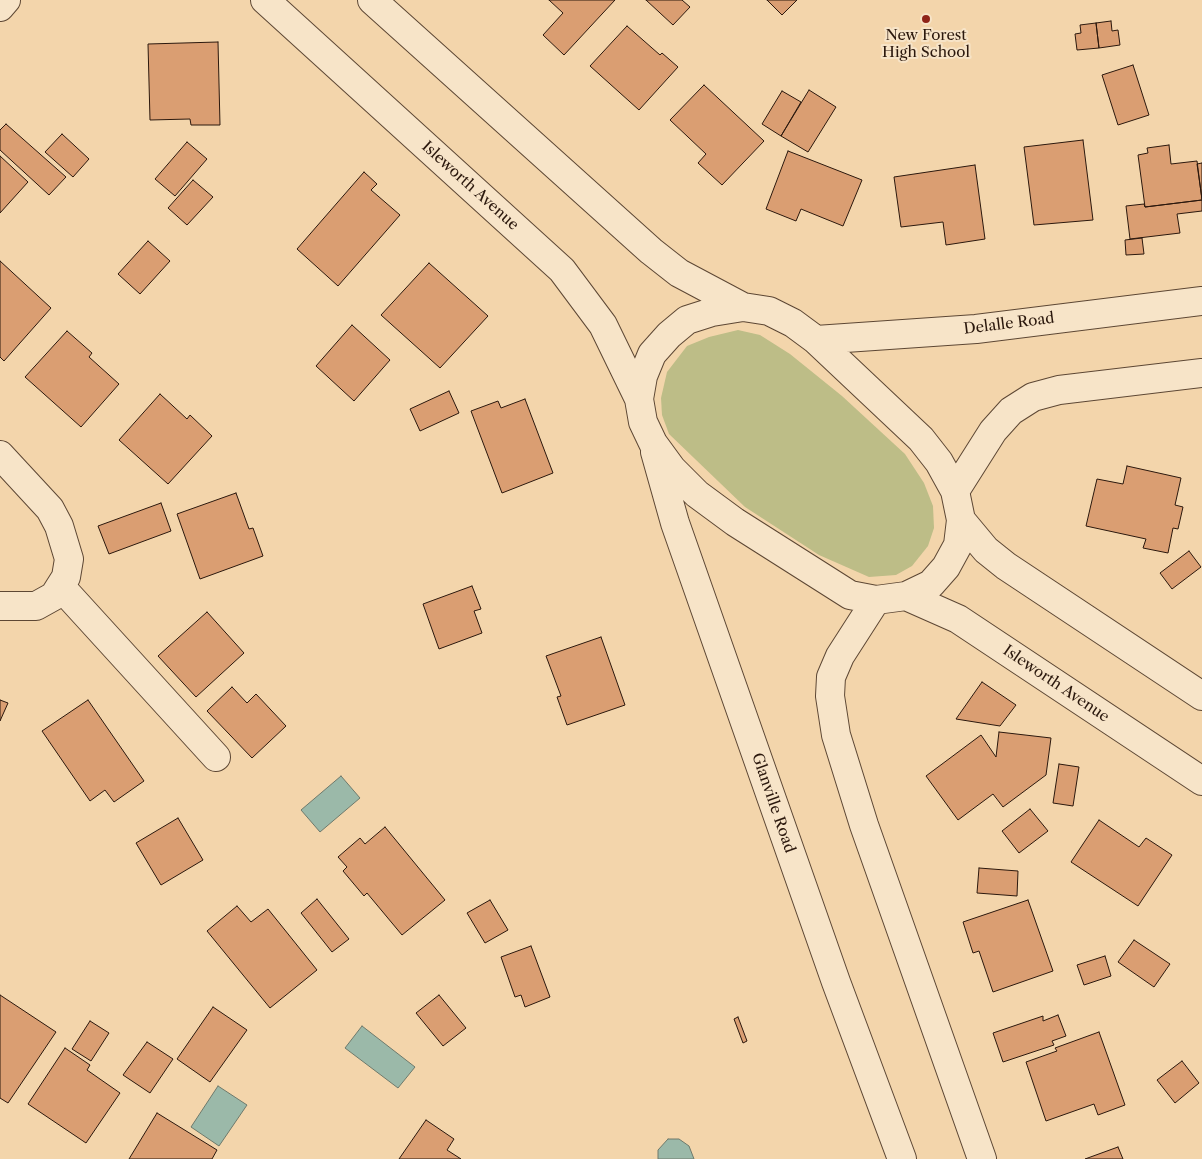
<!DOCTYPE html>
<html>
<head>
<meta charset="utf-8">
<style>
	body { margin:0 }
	canvas { display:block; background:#f3d5ab }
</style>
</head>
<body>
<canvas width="1202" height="1159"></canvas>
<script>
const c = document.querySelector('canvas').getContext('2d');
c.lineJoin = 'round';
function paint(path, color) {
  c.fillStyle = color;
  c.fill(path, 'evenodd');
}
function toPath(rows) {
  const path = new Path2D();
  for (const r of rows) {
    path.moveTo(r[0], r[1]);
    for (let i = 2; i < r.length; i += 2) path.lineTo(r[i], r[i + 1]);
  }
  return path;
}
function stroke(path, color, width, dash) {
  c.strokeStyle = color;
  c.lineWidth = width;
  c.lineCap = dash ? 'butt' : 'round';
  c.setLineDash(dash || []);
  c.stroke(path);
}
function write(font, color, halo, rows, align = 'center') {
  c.font = font + ' "Libre Caslon Text",serif';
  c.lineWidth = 4;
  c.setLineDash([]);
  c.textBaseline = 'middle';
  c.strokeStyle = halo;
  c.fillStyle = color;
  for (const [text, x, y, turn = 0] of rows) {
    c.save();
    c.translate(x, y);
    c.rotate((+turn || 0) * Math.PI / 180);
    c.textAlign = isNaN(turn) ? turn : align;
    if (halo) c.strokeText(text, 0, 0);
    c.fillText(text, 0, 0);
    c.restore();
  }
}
const green = toPath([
	[738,330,760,335,790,354,842,396,905,454,924,483,933,506,934,528,928,546,912,566,896,575,869,577,819,555,745,507,669,434,662,415,661,398,667,372,687,346,709,337]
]);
const water = toPath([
	[341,776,360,798,320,832,301,810,341,776],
	[362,1026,415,1067,398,1088,345,1048,362,1026],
	[218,1086,247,1105,219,1146,191,1127,218,1086],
	[668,1139,679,1139,689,1146,694,1159,658,1159,658,1150,668,1139]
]);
const building = toPath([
	[549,0,615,0,564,55,543,35,563,13,549,0],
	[646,0,682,0,690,7,673,25,646,0],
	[767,0,797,0,782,15,767,0],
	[1111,21,1112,31,1118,30,1120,45,1099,48,1096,23,1111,21],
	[1096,23,1099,48,1077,50,1075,34,1081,33,1080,25,1096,23],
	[627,26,660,55,662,53,678,67,639,110,590,66,627,26],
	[218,42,220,125,191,125,190,119,150,120,148,44,218,42],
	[1133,65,1149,115,1118,125,1102,75,1133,65],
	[704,85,764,141,722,185,698,163,706,154,670,120,704,85],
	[809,90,836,107,808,152,781,136,809,90],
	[782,91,801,102,781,136,762,124,782,91],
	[6,124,66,177,49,195,0,150,0,130,6,124],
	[62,134,89,159,73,177,45,152,62,134],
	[1083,140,1093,220,1034,225,1024,147,1083,140],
	[187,142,207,159,175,196,155,179,187,142],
	[1169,145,1171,164,1197,161,1202,200,1145,207,1138,155,1148,153,1147,148,1169,145],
	[788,151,862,180,843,226,801,209,796,221,766,209,788,151],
	[0,156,28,182,0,213,0,156],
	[1202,163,1202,199,1197,164,1202,163],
	[975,165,985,239,946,245,943,222,901,227,894,177,975,165],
	[364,172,377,184,371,190,400,215,338,286,297,249,364,172],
	[193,180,213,197,187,225,168,208,193,180],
	[1202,200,1202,211,1177,214,1180,233,1130,239,1126,206,1144,204,1145,207,1202,200],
	[1142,238,1144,254,1126,255,1125,240,1142,238],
	[148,241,170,261,140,294,118,274,148,241],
	[0,261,51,308,4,361,0,357,0,261],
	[429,263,488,316,440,368,381,315,429,263],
	[352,325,390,360,354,401,316,366,352,325],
	[67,331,92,353,89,357,119,384,81,427,25,377,67,331],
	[449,391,459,413,420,431,410,409,449,391],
	[160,394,187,419,190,415,212,436,168,484,119,440,160,394],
	[525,399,553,473,502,493,471,411,498,401,501,408,525,399],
	[1127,466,1181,478,1175,505,1183,507,1178,529,1173,528,1168,553,1143,548,1146,539,1086,526,1097,479,1123,484,1127,466],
	[236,493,249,529,253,528,263,556,200,579,177,514,236,493],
	[161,503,171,531,109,554,98,526,161,503],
	[1189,551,1201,567,1172,589,1160,573,1189,551],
	[472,586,481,609,474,611,482,633,439,649,423,604,472,586],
	[207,612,244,653,196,697,158,656,207,612],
	[601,637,625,705,567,725,557,697,561,696,546,656,601,637],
	[982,682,1016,705,1000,726,956,719,982,682],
	[232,687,247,703,256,694,286,726,252,758,207,711,232,687],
	[0,700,8,703,0,721,0,700],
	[88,700,144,781,114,802,105,790,90,801,42,731,88,700],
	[999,732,1051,738,1046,775,1003,807,993,794,958,820,926,776,981,735,996,757,999,732],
	[1059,764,1079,767,1073,806,1053,803,1059,764],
	[1030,809,1048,831,1019,853,1002,831,1030,809],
	[178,818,203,860,161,885,136,843,178,818],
	[1099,820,1139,847,1146,838,1172,855,1138,906,1071,862,1099,820],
	[385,827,445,900,402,935,367,893,364,896,343,871,347,867,338,857,360,838,365,844,385,827],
	[979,868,1018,871,1017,896,977,893,979,868],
	[317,899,349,939,332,952,301,913,317,899],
	[490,900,508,930,485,943,467,913,490,900],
	[1028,900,1053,971,993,992,979,951,973,953,963,922,1028,900],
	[237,906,251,922,268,909,317,970,270,1008,207,931,237,906],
	[1134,940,1170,964,1154,987,1118,962,1134,940],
	[531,946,550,997,525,1007,521,995,515,997,501,957,531,946],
	[1105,956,1111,976,1084,985,1077,965,1105,956],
	[0,995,56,1032,8,1103,0,1098,0,995],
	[439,995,466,1028,443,1046,416,1013,439,995],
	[213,1007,247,1030,210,1082,177,1059,213,1007],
	[1058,1015,1066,1036,1052,1041,1054,1045,1003,1062,993,1033,1043,1016,1043,1021,1058,1015],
	[738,1017,747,1041,743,1043,734,1019,738,1017],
	[90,1021,109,1033,91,1061,72,1049,90,1021],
	[1099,1032,1125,1105,1098,1115,1094,1104,1046,1121,1026,1062,1057,1051,1055,1048,1099,1032],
	[147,1042,173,1059,150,1093,123,1075,147,1042],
	[65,1048,90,1065,87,1070,120,1093,86,1143,28,1104,65,1048],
	[1182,1061,1199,1083,1175,1103,1157,1080,1182,1061],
	[157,1113,217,1150,212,1159,129,1159,157,1113],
	[426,1120,454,1139,447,1150,461,1159,399,1159,426,1120],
	[1118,1147,1123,1159,1085,1159,1118,1147]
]);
const street = toPath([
	[265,0,562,270,603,325,639,399],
	[372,0,651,251,679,273,743,307],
	[0,7,6,0],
	[743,307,769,311,793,323,816,340,921,439,939,462,955,491,961,520,958,545,946,567,931,584,906,596,876,600,850,595,735,522,697,494,672,469,653,443,643,422,639,399,643,376,652,354,669,335,687,320,712,312,743,307],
	[816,340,976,329,1202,301],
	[655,452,675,523,836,982,902,1159],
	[0,455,50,509,59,526,69,559,66,577,54,596,36,606,0,606],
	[955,491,993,431,1011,411,1033,397,1059,390,1202,373],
	[961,520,986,550,1006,566,1202,696],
	[61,587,216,757],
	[906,596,958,619,1202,781],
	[876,600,840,656,831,677,830,696,836,735,864,825,982,1159]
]);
const markers = [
	[926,19,5,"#8f2418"]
];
const poiNames = [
	["New Forest",926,36],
	["High School",926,53]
];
const streetNames = [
	["Isleworth Avenue",470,186,42],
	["Delalle Road",1009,324,-7],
	["Isleworth Avenue",1056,684,34],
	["Glanville Road",773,803,71]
];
paint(green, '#bdbd87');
paint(water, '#9bb9a9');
stroke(water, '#6e796b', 1);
paint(building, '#da9e72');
stroke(building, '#2b180d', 1);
stroke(street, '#5d4734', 30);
stroke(street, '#f7e4c8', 28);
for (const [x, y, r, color] of markers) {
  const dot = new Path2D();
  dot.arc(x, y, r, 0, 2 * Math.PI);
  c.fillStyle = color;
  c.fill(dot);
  stroke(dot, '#f7e4c8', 2);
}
write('15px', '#2b180d', '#f7e4c8', poiNames);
write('15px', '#2b180d', '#f7e4c8', streetNames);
</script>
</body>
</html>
